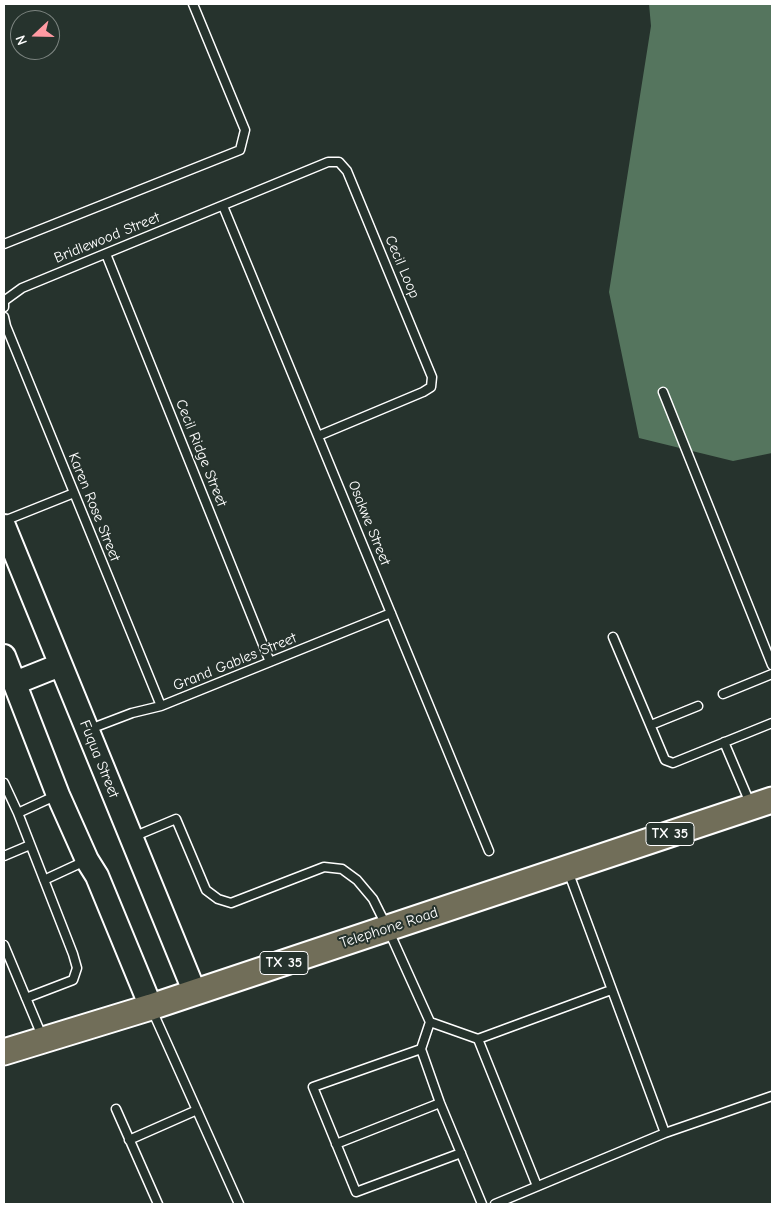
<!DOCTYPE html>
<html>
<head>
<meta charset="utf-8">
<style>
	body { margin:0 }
	#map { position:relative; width:776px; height:1208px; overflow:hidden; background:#26332d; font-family:"Comic Neue",sans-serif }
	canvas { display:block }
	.frame { position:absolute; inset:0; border:5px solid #fff; pointer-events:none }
	.north { position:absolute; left:10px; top:10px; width:50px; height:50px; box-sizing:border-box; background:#26332d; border:1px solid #7d8581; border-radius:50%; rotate:249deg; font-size:14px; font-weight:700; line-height:20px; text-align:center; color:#fff }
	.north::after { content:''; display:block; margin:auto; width:18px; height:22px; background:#ff9aa2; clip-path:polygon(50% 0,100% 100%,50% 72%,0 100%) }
</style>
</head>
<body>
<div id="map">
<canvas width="776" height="1208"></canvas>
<div class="frame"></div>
<div class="north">N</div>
</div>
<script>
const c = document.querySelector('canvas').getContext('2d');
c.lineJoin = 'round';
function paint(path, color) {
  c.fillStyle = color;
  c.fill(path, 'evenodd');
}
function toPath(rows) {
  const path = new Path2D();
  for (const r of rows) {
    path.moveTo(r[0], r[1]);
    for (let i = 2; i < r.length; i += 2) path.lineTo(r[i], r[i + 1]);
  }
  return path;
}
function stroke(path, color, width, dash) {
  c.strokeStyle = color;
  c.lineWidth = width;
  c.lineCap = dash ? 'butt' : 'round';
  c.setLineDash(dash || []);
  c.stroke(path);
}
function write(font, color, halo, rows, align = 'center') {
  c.font = font + ' "Comic Neue",sans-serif';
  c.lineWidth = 4;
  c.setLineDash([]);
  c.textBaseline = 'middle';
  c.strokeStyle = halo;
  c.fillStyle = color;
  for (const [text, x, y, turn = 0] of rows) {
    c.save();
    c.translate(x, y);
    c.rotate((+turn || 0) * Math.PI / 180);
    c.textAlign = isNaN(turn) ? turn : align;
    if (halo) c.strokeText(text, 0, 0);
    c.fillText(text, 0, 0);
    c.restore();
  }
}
const green = toPath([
	[649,4,772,4,772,453,733,461,639,438,609,292,651,26]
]);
const service = toPath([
	[223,206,489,851],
	[4,244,240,150,245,130,193,4],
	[106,254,270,662],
	[4,307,4,301,22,288,328,162,339,162,347,171,432,377,431,387,423,392,318,436],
	[4,317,6,326,161,706],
	[663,392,772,665],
	[4,521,74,493],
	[613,637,665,760,673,763,772,723],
	[723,694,772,674],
	[651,725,698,706],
	[90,729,132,713,161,706,391,613],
	[724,742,750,803],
	[4,783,18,813,73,954,77,968,73,980,26,998],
	[18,813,57,795],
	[133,837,176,819,206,890,218,899,231,903,324,867,342,869,357,880,373,899,388,929,430,1022,421,1049,440,1103,482,1204],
	[4,856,30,845],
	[568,871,665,1133,772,1096],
	[44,880,85,861],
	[4,945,42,1036],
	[152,1010,239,1204],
	[430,1022,478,1039,611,990],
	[478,1039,537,1186],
	[421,1049,313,1087,356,1192,461,1153],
	[116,1109,158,1204],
	[129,1140,197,1110],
	[336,1144,440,1103],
	[495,1204,665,1133]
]);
const secondary = toPath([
	[4,526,195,993],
	[4,656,58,795,87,860,97,876,151,1007],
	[15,683,60,665]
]);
const primary = toPath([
	[4,1052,151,1007,772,800]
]);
const shields = [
	[670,834,48],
	[284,963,48]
];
const shieldNames = [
	["TX 35",670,834],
	["TX 35",284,963]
];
const streetNames = [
	["Bridlewood Street",107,238,-22],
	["Cecil Loop",402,267,67],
	["Cecil Ridge Street",201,453,68],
	["Karen Rose Street",94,507,68],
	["Osakwe Street",369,523,68],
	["Grand Gables Street",235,662,-22],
	["Fuqua Street",99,759,68],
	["Telephone Road",389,928,-18]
];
paint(green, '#55755e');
stroke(service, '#fff', 11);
stroke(secondary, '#fff', 26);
stroke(primary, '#fff', 29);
stroke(service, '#26332d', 8);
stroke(secondary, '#26332d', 22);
stroke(primary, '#716e59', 25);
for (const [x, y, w] of shields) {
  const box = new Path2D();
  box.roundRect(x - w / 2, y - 11.5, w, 23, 4);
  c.fillStyle = '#26332d';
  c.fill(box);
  stroke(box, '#fff', 1);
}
write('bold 14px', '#fff', null, shieldNames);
write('15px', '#fff', '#26332d', streetNames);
</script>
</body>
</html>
